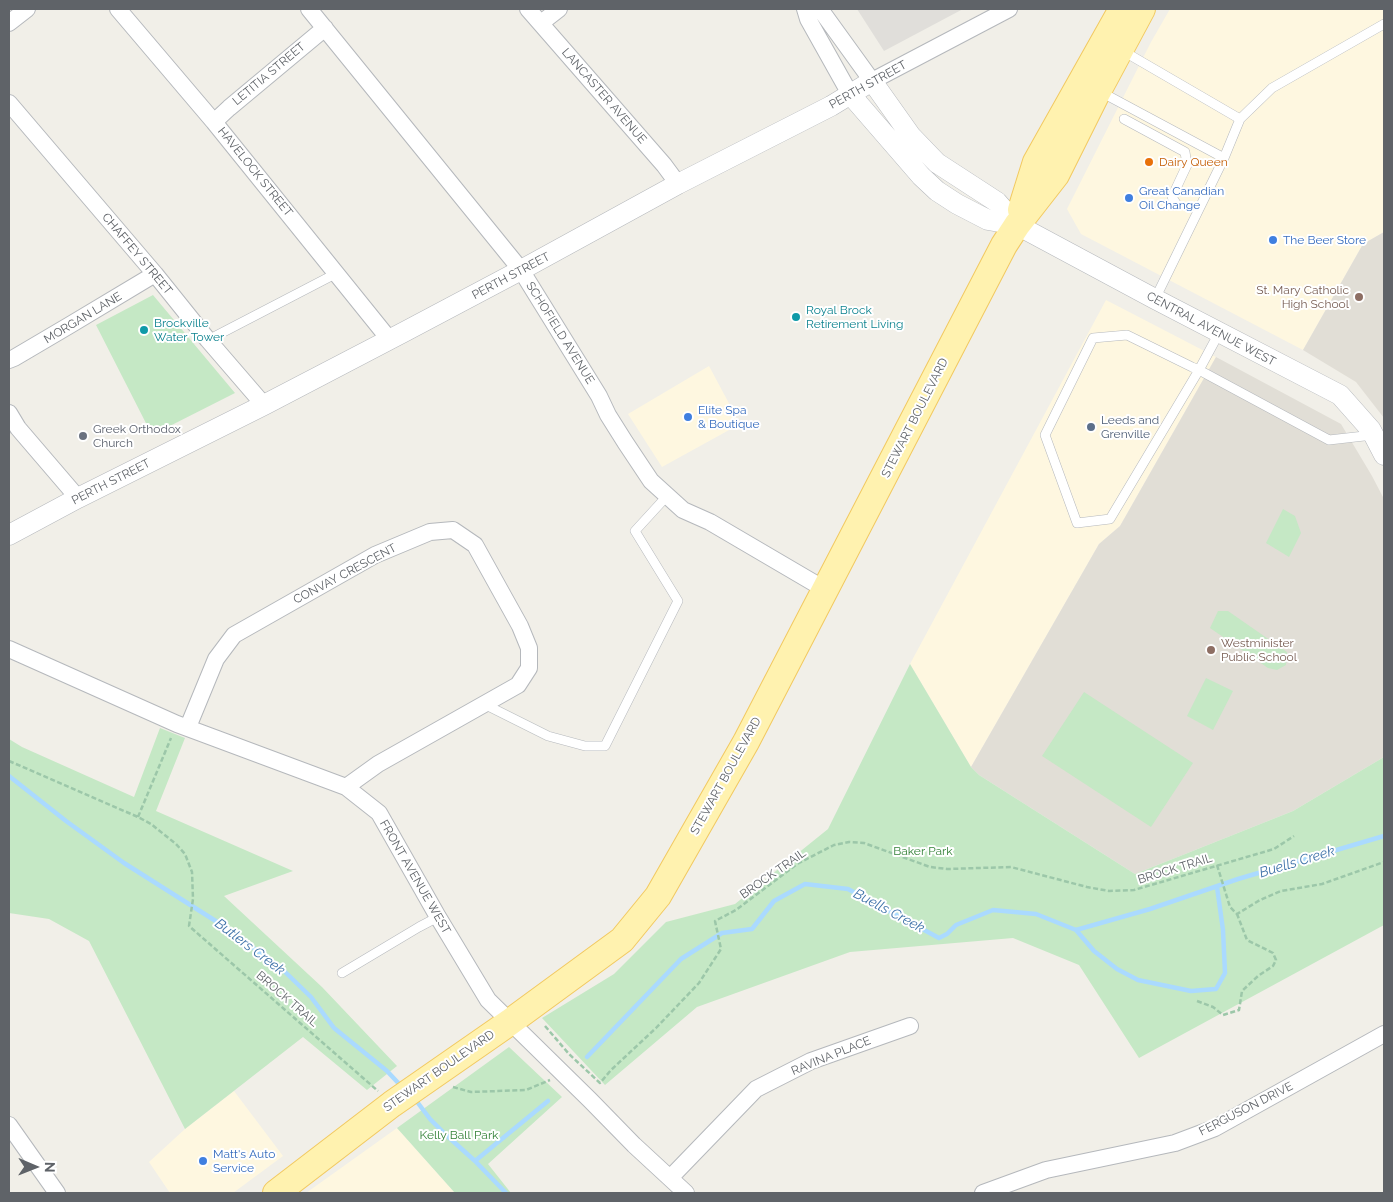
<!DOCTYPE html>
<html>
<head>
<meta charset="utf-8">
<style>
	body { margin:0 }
	#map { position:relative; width:1393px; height:1202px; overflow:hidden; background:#f1efe8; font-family:Raleway,sans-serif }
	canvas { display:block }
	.frame { position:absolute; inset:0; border:10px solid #5f6368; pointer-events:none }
	.north { position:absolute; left:10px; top:1142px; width:50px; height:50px; -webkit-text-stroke:4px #fff; paint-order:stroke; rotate:91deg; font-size:14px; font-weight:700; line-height:20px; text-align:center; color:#5f6368 }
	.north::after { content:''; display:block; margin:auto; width:18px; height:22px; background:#5f6368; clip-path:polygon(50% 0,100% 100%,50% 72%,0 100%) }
</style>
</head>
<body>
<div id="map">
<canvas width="1393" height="1202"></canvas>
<div class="frame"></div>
<div class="north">N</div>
</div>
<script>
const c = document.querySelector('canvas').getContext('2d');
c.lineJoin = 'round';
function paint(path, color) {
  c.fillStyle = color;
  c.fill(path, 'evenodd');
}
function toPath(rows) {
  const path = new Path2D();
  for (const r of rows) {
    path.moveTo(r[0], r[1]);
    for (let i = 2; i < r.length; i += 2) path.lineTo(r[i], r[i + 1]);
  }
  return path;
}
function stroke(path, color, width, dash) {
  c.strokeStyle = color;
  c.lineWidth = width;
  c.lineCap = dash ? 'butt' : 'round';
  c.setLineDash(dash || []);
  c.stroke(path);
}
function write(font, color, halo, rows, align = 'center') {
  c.font = font + ' Raleway,sans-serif';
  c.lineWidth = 4;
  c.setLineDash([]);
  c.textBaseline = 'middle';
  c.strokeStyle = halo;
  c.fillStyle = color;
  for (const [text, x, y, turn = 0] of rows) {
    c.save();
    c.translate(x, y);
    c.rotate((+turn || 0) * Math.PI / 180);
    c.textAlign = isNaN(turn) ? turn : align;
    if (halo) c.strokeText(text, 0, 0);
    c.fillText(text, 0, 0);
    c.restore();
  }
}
const commercial = toPath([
	[1170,9,1384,9,1384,232,1363,244,1303,350,1081,234,1067,209,1151,42],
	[1106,300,1216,357,1120,526,1099,544,971,767,910,664],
	[709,366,740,424,662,467,628,414],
	[234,1091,283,1156,233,1193,170,1193,149,1162,185,1129],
	[397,1128,455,1193,306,1193]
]);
const industrial = toPath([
	[857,9,963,9,884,51]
]);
const education = toPath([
	[1384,232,1384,418,1356,382,1303,350,1363,244],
	[1216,357,1341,424,1372,476,1384,499,1384,757,1293,811,1135,874,979,775,971,767,1099,544,1120,526]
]);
const green = toPath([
	[153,295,235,393,152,435,96,325],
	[1283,509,1295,516,1301,533,1289,557,1266,543],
	[1218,611,1228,611,1287,652,1286,665,1277,670,1268,668,1210,628],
	[910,664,971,767,979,775,1135,874,1293,811,1384,757,1384,925,1139,1058,1079,965,1013,938,850,952,697,1007,605,1085,542,1018,614,974,666,922,735,904,828,829],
	[1206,678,1233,691,1213,730,1187,716],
	[1084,692,1193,763,1151,827,1042,756],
	[160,728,185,738,156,811,293,871,224,896,322,987,397,1066,367,1090,303,1037,185,1129,89,941,49,919,9,913,9,739,22,747,134,797],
	[509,1047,562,1097,488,1164,511,1193,455,1193,397,1128]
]);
const stream = toPath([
	[9,776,66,821,124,863,222,925,282,969,311,997,334,1028,387,1071,402,1087],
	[1076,930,1094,951,1117,969,1138,980,1191,991,1216,989,1225,973,1223,930,1217,887],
	[587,1057,681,959,722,933,752,929,774,901,805,884,848,889,939,938,947,934,956,925,993,910,1036,914,1076,930,1150,909,1238,879,1384,836],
	[415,1099,430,1119,445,1134,475,1161,506,1193],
	[475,1161,548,1101]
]);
const path = toPath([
	[9,761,138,817,151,824,176,844,185,854,192,872,193,899,189,926,378,1091],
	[138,817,171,738],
	[1217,865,1230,907,1237,914,1260,900,1281,891,1322,884,1384,862],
	[1197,1001,1213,1007,1223,1015,1239,1010,1242,991,1258,976,1273,966,1276,960,1273,953,1247,940,1237,914],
	[545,1026,569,1054,600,1083,611,1070,656,1028,699,983,721,949,715,921,736,910,797,864,834,845,849,842,864,843,930,867,947,869,1011,867,1087,887,1109,891,1134,890,1274,849,1294,836],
	[453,1087,471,1092,526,1090,550,1080]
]);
const service = toPath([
	[1123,51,1240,119],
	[1099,91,1224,158,1155,299],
	[1124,119,1185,152,1187,165,1172,197,1177,205],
	[1224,158,1240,119,1272,88,1384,24],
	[1219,333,1199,370,1110,519,1077,523,1045,435,1093,338,1127,335,1192,367,1199,370,1329,440,1373,435],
	[208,340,337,273],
	[484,704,548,736,585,746,605,746,678,601,635,531,667,496],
	[342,973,419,927,438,917]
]);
const minor = toPath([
	[118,9,214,122,389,339],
	[309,9,521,270,599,396,608,415,625,442,651,481,683,510,710,522,826,590],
	[528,9,664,165,678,184],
	[805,9,808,19,850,94],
	[820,9,872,81,1009,9],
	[9,23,27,9],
	[541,23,559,9],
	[9,103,155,274,208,340,264,405],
	[214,122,229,108,325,28],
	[9,360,14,358,70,325,155,274],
	[9,413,18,428,78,498],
	[9,649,177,724,346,787,379,813,438,917,488,1000,590,1100,634,1145,686,1193],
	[188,727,216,659,234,635,375,555,430,532,453,530,475,545,520,626,529,648,529,668,518,685,378,764,346,787],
	[9,1125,57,1193],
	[670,1178,756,1089,811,1061,910,1026],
	[983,1193,1046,1170,1175,1143,1215,1128,1384,1034]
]);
const tertiary = toPath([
	[850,94,921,176,937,191,957,204,988,220,1017,225,1155,299,1340,395,1371,430,1384,455],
	[9,535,78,498,264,405,404,332,521,270,678,184,831,106,872,81,911,136,937,163,997,202,1017,225]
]);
const primary = toPath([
	[1021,210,1036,162,1122,9],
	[276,1193,392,1104,510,1022,622,940,658,896,746,742,1004,245,1017,225,1056,175,1098,91,1142,9]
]);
const markers = [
	[1149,162,5,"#e8710a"],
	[1129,198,5,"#3f7fe0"],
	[1273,240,5,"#3f7fe0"],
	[1359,297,5,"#8d6e63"],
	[796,317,5,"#0f9aa8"],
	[144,330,5,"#0f9aa8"],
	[688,417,5,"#3f7fe0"],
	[1091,427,5,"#5c6f8a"],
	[83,436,5,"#6b7280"],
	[1211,650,5,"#8d6e63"],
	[203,1161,5,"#3f7fe0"]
];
const streetNames = [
	["LETITIA STREET",269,74,-40],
	["PERTH STREET",868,85,-29],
	["LANCASTER AVENUE",604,96,49],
	["HAVELOCK STREET",255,172,51],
	["CHAFFEY STREET",137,254,50],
	["PERTH STREET",511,276,-28],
	["MORGAN LANE",83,318,-31],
	["CENTRAL AVENUE WEST",1211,329,28],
	["SCHOFIELD AVENUE",560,333,58],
	["STEWART BOULEVARD",915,418,-63],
	["PERTH STREET",111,482,-27],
	["CONVAY CRESCENT",345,574,-28],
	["STEWART BOULEVARD",726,776,-61],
	["BROCK TRAIL",1175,869,-17],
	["BROCK TRAIL",773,874,-35],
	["FRONT AVENUE WEST",415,877,60],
	["BROCK TRAIL",287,999,41],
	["RAVINA PLACE",831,1056,-22],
	["STEWART BOULEVARD",439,1071,-35],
	["FERGUSON DRIVE",1246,1109,-27]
];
const foodNames = [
	["Dairy Queen",1159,162]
];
const shopNames = [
	["Great Canadian",1139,191],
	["Oil Change",1139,205],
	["The Beer Store",1283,240],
	["Elite Spa",698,410],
	["& Boutique",698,424],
	["Matt's Auto",213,1154],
	["Service",213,1168]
];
const educationNames = [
	["St. Mary Catholic",1349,290],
	["High School",1349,304],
	["Westminister",1221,643,"left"],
	["Public School",1221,657,"left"]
];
const cultureNames = [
	["Royal Brock",806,310],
	["Retirement Living",806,324],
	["Brockville",154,323],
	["Water Tower",154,337]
];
const serviceNames = [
	["Leeds and",1101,420],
	["Grenville",1101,434]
];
const worshipNames = [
	["Greek Orthodox",93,429],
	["Church",93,443]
];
const parkNames = [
	["Baker Park",923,851],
	["Kelly Ball Park",459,1135]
];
const waterNames = [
	["Buells Creek",1297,862,-17],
	["Buells Creek",889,911,28],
	["Butlers Creek",250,947,37]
];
paint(commercial, '#fef7e0');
paint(industrial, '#e0deda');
paint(education, '#e1ded6');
paint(green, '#c5e8c5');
stroke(stream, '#aadaff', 4.5);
stroke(service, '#b5b8bc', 10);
stroke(minor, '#b5b8bc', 18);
stroke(tertiary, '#b5b8bc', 21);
stroke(primary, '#f2c960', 28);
stroke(path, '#9cc7a9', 2.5, [5, 2.5]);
stroke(service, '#fff', 9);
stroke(minor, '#fff', 16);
stroke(tertiary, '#fff', 20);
stroke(primary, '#fff2af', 26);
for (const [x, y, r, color] of markers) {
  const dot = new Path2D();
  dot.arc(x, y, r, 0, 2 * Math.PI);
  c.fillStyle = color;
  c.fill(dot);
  stroke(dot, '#fff', 2);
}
write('12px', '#5f6368', '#fff', streetNames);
write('12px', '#c56008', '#fff', foodNames, 'left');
write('12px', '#366cbe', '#fff', shopNames, 'left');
write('12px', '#785e54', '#fff', educationNames, 'right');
write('12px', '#0d838f', '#fff', cultureNames, 'left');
write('12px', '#4e5e75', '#fff', serviceNames, 'left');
write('12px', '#5b616d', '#fff', worshipNames, 'left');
write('12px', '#348238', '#fff', parkNames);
write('italic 14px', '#4174aa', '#fff', waterNames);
</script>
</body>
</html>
